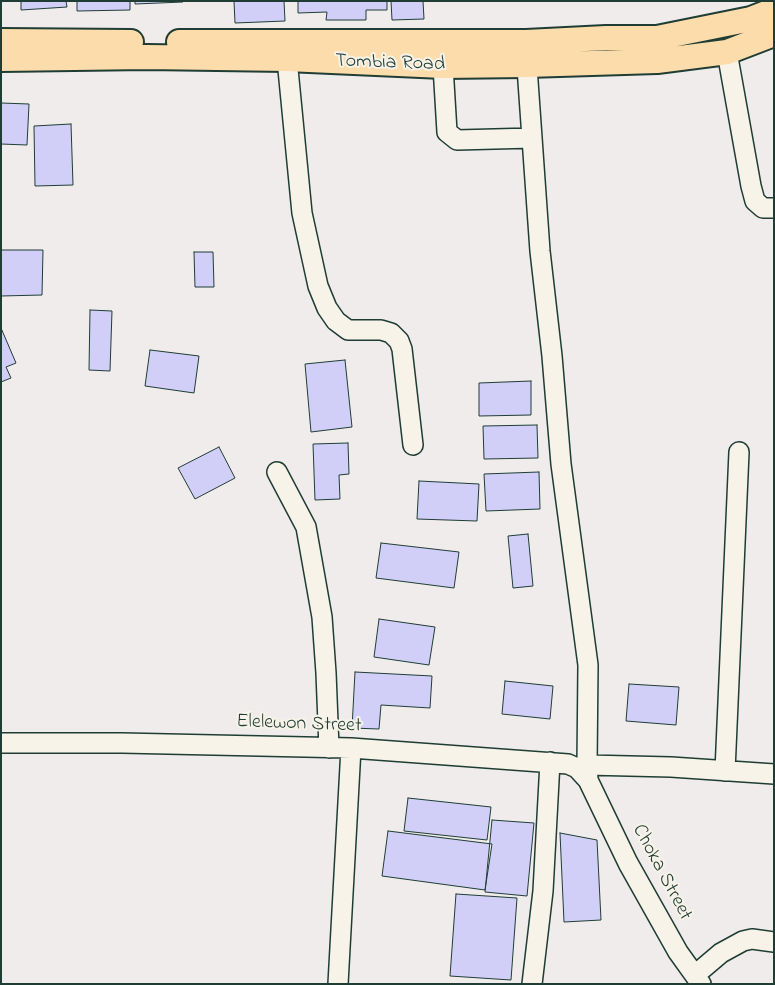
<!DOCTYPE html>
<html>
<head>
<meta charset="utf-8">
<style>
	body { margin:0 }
	#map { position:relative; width:775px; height:985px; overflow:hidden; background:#efeceb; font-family:"Indie Flower",sans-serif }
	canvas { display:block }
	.frame { position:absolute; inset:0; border:2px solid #1f3d34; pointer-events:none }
</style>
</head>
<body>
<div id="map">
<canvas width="775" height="985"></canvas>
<div class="frame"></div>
</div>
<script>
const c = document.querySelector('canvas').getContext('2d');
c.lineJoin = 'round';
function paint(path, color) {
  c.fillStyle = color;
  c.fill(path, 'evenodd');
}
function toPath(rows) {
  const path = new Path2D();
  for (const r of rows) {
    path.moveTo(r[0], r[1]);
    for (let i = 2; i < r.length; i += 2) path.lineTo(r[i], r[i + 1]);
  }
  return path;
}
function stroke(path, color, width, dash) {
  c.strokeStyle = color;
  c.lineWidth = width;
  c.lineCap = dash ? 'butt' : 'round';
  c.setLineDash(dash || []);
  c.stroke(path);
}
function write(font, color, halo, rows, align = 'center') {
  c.font = font + ' "Indie Flower",sans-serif';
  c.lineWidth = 4;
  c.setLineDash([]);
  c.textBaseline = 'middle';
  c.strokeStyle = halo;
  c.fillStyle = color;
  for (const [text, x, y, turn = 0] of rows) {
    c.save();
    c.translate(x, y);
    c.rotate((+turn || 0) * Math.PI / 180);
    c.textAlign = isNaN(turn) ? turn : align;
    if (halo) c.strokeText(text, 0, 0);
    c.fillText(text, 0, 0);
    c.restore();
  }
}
const building = toPath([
	[21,1,66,1,67,7,21,10,21,1],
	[77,1,130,1,130,10,77,11,77,1],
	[135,1,183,1,183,2,135,4,135,1],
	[234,1,284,1,285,21,235,23,234,1],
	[298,1,387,1,387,10,366,10,366,20,326,20,327,12,298,13,298,1],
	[391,1,423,1,424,19,392,20,391,1],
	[1,103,29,104,27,145,1,144,1,103],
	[71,124,73,185,35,186,34,126,71,124],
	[1,250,43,250,42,295,1,296,1,250],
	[194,252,213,252,214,287,195,287,194,252],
	[90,310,112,311,110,371,89,370,90,310],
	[1,328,16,363,6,367,11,378,1,382,1,328],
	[150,350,199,356,194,393,145,386,150,350],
	[345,360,352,427,311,432,305,364,345,360],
	[531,381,531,415,479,416,479,383,531,381],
	[537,425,538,458,484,459,483,426,537,425],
	[348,443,349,474,339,475,340,499,315,500,313,444,348,443],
	[219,447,235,478,195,499,178,468,219,447],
	[539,472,540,509,486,511,484,474,539,472],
	[419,481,479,484,477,521,417,519,419,481],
	[528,534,533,586,513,588,508,536,528,534],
	[381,543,459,552,454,588,376,578,381,543],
	[379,619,435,627,429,665,374,657,379,619],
	[355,672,432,676,430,708,381,705,379,729,352,728,355,672],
	[505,681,553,686,550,719,502,714,505,681],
	[629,684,679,687,676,725,626,721,629,684],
	[408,798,491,807,487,840,404,831,408,798],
	[492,820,534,823,527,896,485,892,492,820],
	[388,831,492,844,485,890,382,876,388,831],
	[560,833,597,840,601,920,564,922,560,833],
	[456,894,517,898,511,980,450,976,456,894]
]);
const minor = toPath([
	[727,52,751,186,755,201,763,208,774,208],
	[526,53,540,251,552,356,561,464,588,665,587,765,588,780,628,863,678,952,701,984],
	[287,59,302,213,318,286,327,308,336,321,348,330,381,330,391,333,399,341,402,349,413,445],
	[443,66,447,132,457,140,532,138],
	[277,472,306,527,322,617,326,673,329,748],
	[1,743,122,743,351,748,568,764,577,768,588,780],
	[587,765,671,767,774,774],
	[725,771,739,452],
	[695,975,721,953,743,941,752,939,774,942],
	[338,984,351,748],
	[532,984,543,891,550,762]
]);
const major = toPath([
	[1,41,131,42],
	[179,42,526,42,606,38,657,38,751,19,774,10],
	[1,59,147,57,287,59,443,66,527,65,657,61,727,52,774,34]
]);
const streetNames = [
	["Tombia Road",390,64,2],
	["Elelewon Street",299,725,2],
	["Choka Street",661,873,62]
];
paint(building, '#d1cff8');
stroke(building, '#1f3d34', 1);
stroke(minor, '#1f3d34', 22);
stroke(major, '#1f3d34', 28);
stroke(minor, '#f7f3e8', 19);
stroke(major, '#fcdcab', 24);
write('20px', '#1f3d34', '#f7f3e8', streetNames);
</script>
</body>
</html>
